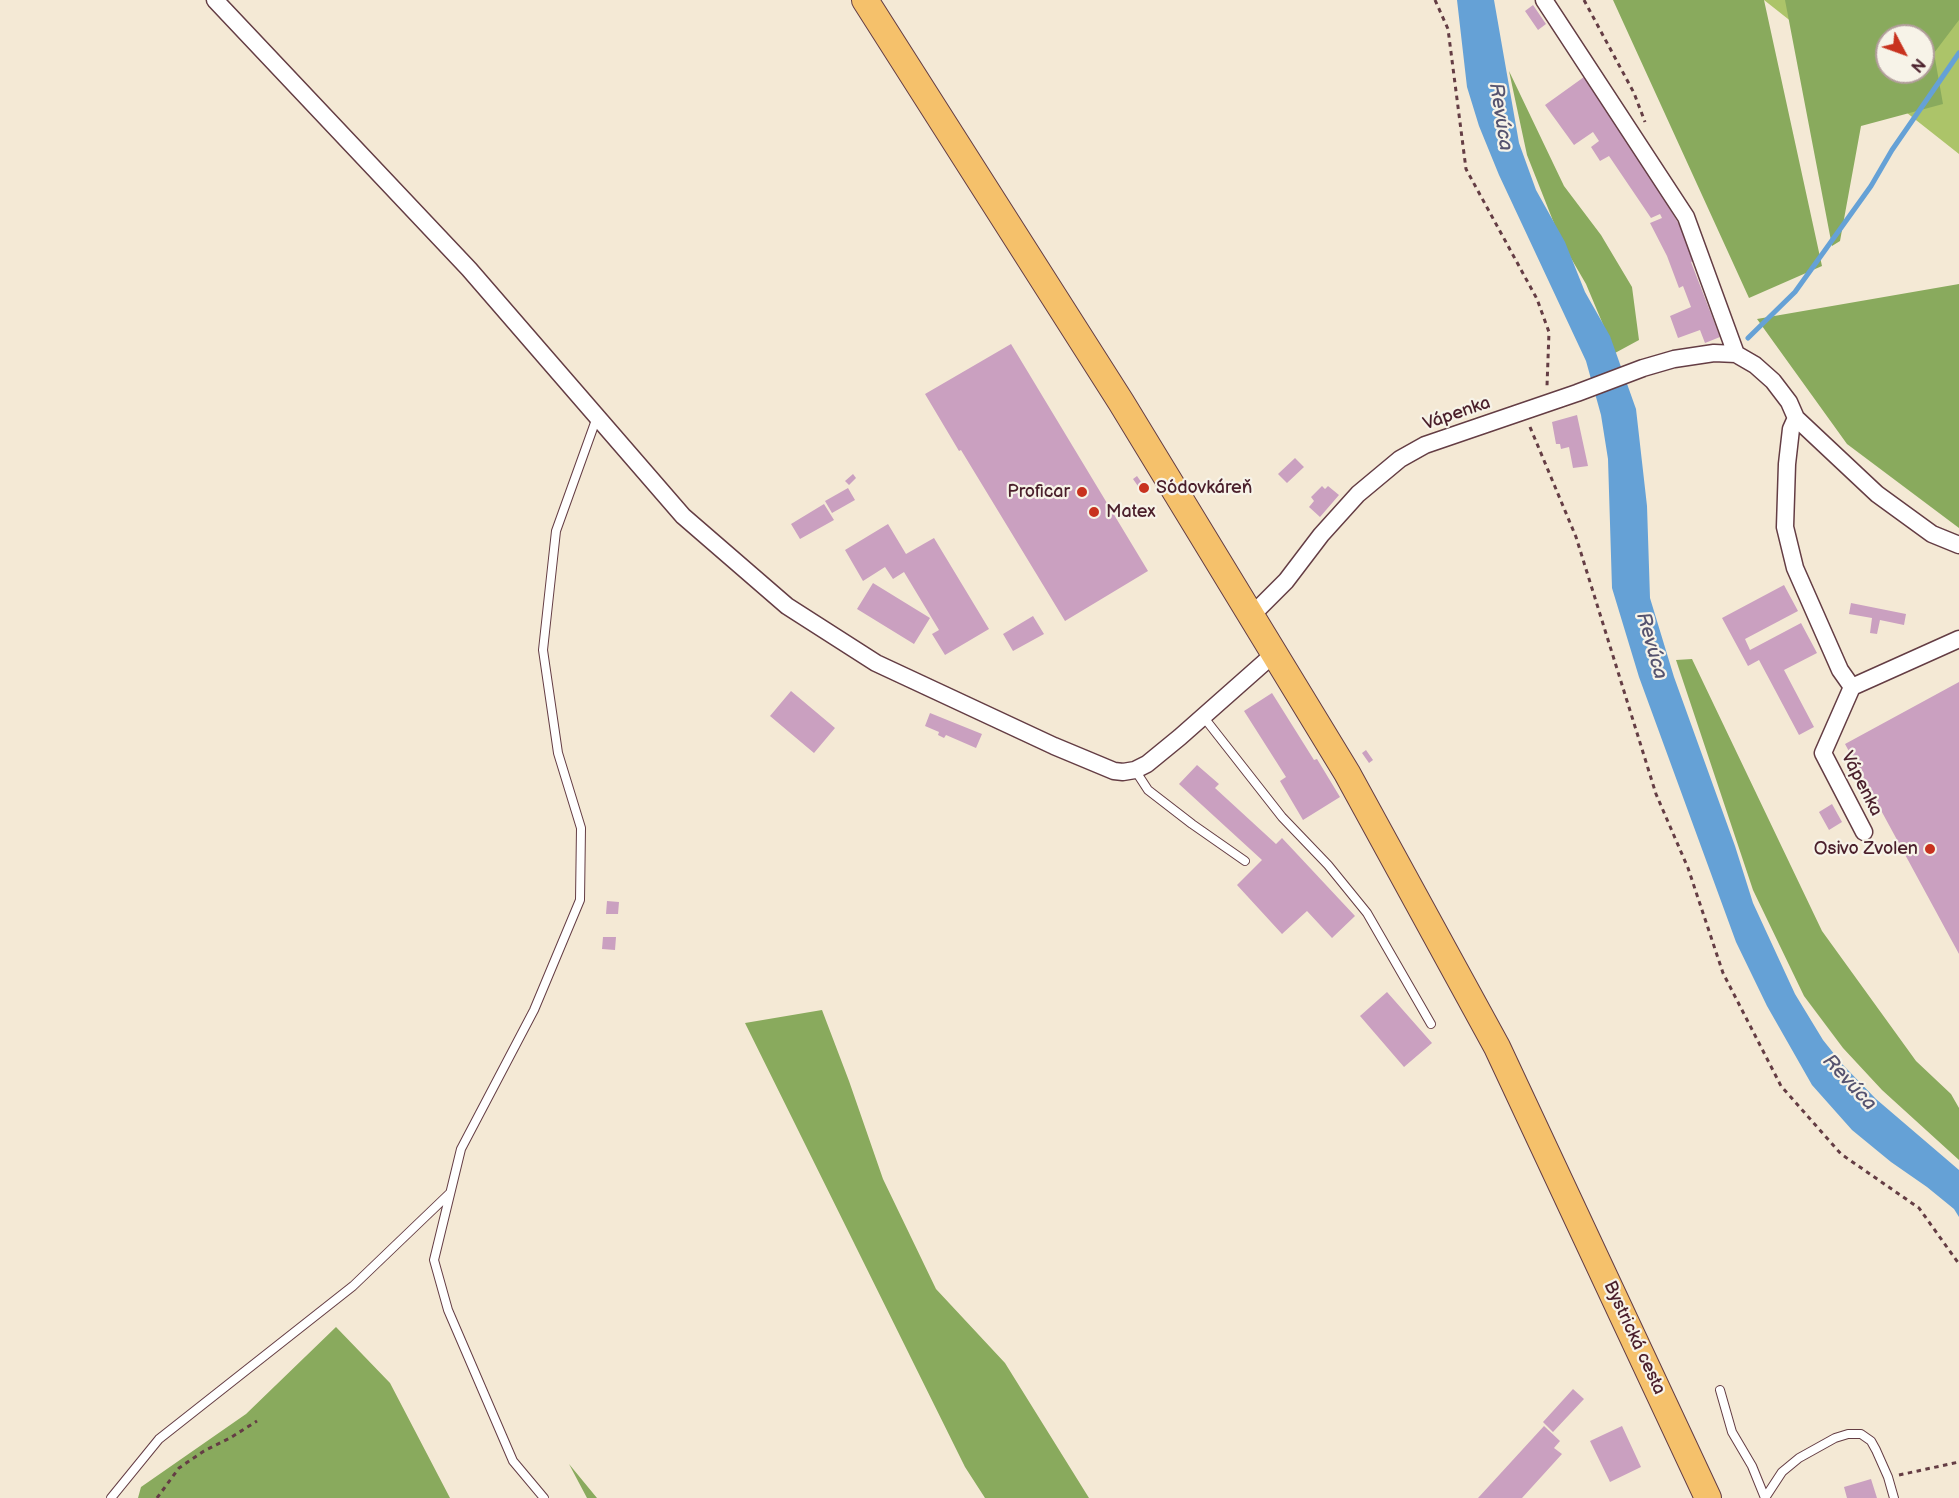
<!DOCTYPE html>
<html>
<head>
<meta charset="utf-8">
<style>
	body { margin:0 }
	#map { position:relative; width:1959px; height:1498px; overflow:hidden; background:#f4e9d5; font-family:"Balsamiq Sans",sans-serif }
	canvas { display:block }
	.north { position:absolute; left:1875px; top:24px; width:60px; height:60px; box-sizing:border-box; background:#f7f3e8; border:2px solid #b29e9c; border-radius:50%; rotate:131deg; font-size:16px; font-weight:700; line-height:24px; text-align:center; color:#4a1f2b }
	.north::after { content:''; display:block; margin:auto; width:21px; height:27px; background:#c8321e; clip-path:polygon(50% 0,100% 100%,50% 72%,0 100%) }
</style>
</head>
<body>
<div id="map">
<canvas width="1959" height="1498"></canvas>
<div class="north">N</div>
</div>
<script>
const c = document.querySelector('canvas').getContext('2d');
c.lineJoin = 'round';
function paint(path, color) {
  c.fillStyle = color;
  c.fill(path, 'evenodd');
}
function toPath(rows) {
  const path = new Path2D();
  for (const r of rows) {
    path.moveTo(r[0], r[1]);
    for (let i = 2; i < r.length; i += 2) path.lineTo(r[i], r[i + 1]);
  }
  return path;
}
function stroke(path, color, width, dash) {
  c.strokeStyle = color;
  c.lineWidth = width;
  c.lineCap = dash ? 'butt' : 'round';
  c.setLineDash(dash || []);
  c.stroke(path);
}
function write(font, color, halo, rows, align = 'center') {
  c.font = font + ' "Balsamiq Sans",sans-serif';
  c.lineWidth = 4.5;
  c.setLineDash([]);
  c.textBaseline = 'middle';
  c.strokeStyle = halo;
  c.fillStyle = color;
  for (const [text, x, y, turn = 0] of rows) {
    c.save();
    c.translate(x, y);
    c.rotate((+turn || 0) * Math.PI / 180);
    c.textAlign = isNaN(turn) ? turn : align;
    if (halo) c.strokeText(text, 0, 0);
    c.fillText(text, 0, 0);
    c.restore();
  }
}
const green = toPath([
	[1764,0,1959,0,1959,154],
	[1887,36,1923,36,1923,72,1887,72]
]);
const forest = toPath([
	[1613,0,1764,0,1822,266,1749,298],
	[1785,0,1959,0,1959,20,1934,53,1943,104,1861,126,1840,241,1832,246],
	[1887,36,1923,36,1923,72,1887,72],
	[1509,71,1564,186,1601,235,1632,287,1639,340,1615,353,1586,284,1561,241,1527,155],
	[1959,284,1959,528,1847,444,1757,319],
	[1692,659,1822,931,1916,1061,1951,1094,1959,1108,1959,1160,1882,1090,1843,1048,1804,996,1753,890,1676,660],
	[822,1010,849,1081,883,1179,936,1289,1005,1363,1089,1498,985,1498,965,1467,745,1023],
	[336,1327,390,1383,450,1498,138,1498,141,1487,246,1414],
	[569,1464,597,1498,587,1498]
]);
const water = toPath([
	[1457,0,1494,0,1519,143,1536,190,1565,242,1585,292,1610,336,1636,409,1647,506,1650,598,1674,677,1735,846,1753,903,1795,994,1823,1040,1843,1065,1876,1099,1959,1170,1959,1217,1954,1209,1927,1187,1891,1162,1852,1130,1812,1085,1767,1006,1736,942,1639,677,1612,588,1608,459,1601,415,1586,361,1499,175,1479,126,1467,87]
]);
const stream = toPath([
	[1748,338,1795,292,1871,186,1892,150,1959,53]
]);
const building = toPath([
	[1533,5,1546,24,1538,30,1525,11],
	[1584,77,1635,151,1692,246,1698,260,1691,262,1720,337,1705,343,1700,330,1678,338,1670,316,1691,307,1683,286,1679,288,1667,256,1650,223,1662,218,1660,214,1651,218,1609,156,1600,161,1591,147,1599,141,1593,132,1574,145,1545,105],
	[1011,344,1148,571,1065,621,961,450,959,451,925,394],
	[1577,415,1588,466,1573,468,1569,447,1561,449,1560,444,1556,444,1552,422],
	[1295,458,1304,467,1287,483,1278,474],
	[853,474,856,478,849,485,845,481],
	[1137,476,1144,486,1140,489,1133,479],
	[1322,486,1325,489,1328,486,1339,495,1320,517,1309,507,1314,501,1311,497],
	[848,488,855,500,832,513,825,501],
	[824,504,834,520,800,539,791,524],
	[888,524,906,554,934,538,989,629,945,655,932,634,939,630,904,572,893,579,885,567,863,581,845,550],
	[873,583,930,618,914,644,857,609],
	[1784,585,1798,611,1745,639,1750,650,1801,623,1817,653,1784,670,1814,727,1799,735,1759,660,1748,666,1722,618],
	[1851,603,1906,614,1904,625,1880,620,1877,634,1870,633,1872,618,1849,614],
	[1033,616,1044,634,1013,651,1003,634],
	[1959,682,1959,954,1845,744],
	[791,691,835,728,814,753,770,716],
	[1272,693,1314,760,1317,759,1340,797,1303,820,1280,781,1286,777,1244,711],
	[930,713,982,734,976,748,946,735,944,738,938,735,939,732,925,726],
	[1366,750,1373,760,1369,763,1362,753],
	[1197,765,1219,784,1215,788,1276,844,1282,838,1355,916,1332,938,1307,911,1282,934,1237,885,1262,860,1179,784],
	[1832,804,1842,822,1829,830,1819,812],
	[607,901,619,902,618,914,606,914],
	[603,937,616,937,615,950,602,949],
	[1387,992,1432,1043,1404,1067,1360,1016],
	[1573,1389,1584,1399,1553,1432,1543,1422],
	[1544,1426,1560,1441,1554,1448,1562,1454,1522,1498,1478,1498],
	[1622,1426,1641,1467,1610,1482,1590,1441],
	[1871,1479,1877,1498,1847,1498,1844,1487]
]);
const path = toPath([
	[1435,0,1448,29,1466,169,1537,299,1549,332,1547,386],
	[1584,0,1634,93,1645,122],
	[1530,427,1576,537,1656,794,1688,868,1723,973,1781,1086,1841,1154,1919,1208,1959,1264],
	[1899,1475,1959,1462],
	[157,1498,179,1468,204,1451,230,1438,257,1421]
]);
const lane = toPath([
	[1202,715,1282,817,1328,865,1367,913,1431,1024],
	[1135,770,1148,790,1192,824,1245,861],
	[1720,1390,1732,1432,1752,1466,1765,1498],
	[111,1498,159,1439,353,1286,450,1193],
	[544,1498,513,1461,448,1310,434,1260,461,1149,534,1010,580,900,581,828,558,753,543,650,556,531,597,417],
	[1765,1498,1782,1472,1799,1458,1835,1438,1848,1434,1861,1434,1871,1441,1876,1450,1888,1477,1894,1498]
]);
const street = toPath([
	[215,0,469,269,683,516,787,606,876,663,1054,746,1114,771,1123,772,1135,770,1147,764,1180,737,1275,653],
	[1544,0,1686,217,1736,354],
	[1796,418,1791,429,1787,464,1785,527,1795,568,1840,670,1852,687,1823,753,1864,832],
	[1252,615,1286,581,1321,535,1358,494,1400,459,1425,445,1577,393,1643,368,1674,359,1714,353,1736,354,1755,365,1773,381,1789,402,1796,418,1877,494,1932,534,1959,545],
	[1852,687,1959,639]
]);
const primary = toPath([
	[865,0,1121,402,1347,773,1497,1047,1708,1498]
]);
const markers = [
	[1144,488,6,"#c8321e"],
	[1082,492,6,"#c8321e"],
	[1094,512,6,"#c8321e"],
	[1930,849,6,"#c8321e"]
];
const streetNames = [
	["Vápenka",1457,414,-19],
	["Vápenka",1861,784,63],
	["Bystrická cesta",1634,1338,65]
];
const poiNames = [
	["Sódovkáreň",1156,488],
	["Proficar",1070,492,"right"],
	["Matex",1106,512],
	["Osivo Zvolen",1918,849,"right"]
];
const waterNames = [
	["Revúca",1500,117,81],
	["Revúca",1651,646,74],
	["Revúca",1849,1083,47]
];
paint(green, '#acc469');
paint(forest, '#89aa5d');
paint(water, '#65a1d6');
stroke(stream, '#65a1d6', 5);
paint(building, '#caa0c0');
stroke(lane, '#643d44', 10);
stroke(street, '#643d44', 19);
stroke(primary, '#643d44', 28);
stroke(path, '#643d44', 3, [4.5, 4.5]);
stroke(lane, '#fff', 8);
stroke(street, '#fff', 16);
stroke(primary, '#f5c16b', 26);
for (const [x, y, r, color] of markers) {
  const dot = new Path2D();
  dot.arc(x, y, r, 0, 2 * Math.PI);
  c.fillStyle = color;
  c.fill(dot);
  stroke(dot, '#f7f3e8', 2);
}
write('18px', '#4a1f2b', '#f7f3e8', streetNames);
write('18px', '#4a1f2b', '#f7f3e8', poiNames, 'left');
write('italic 20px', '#55536f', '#f7f3e8', waterNames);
</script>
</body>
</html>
